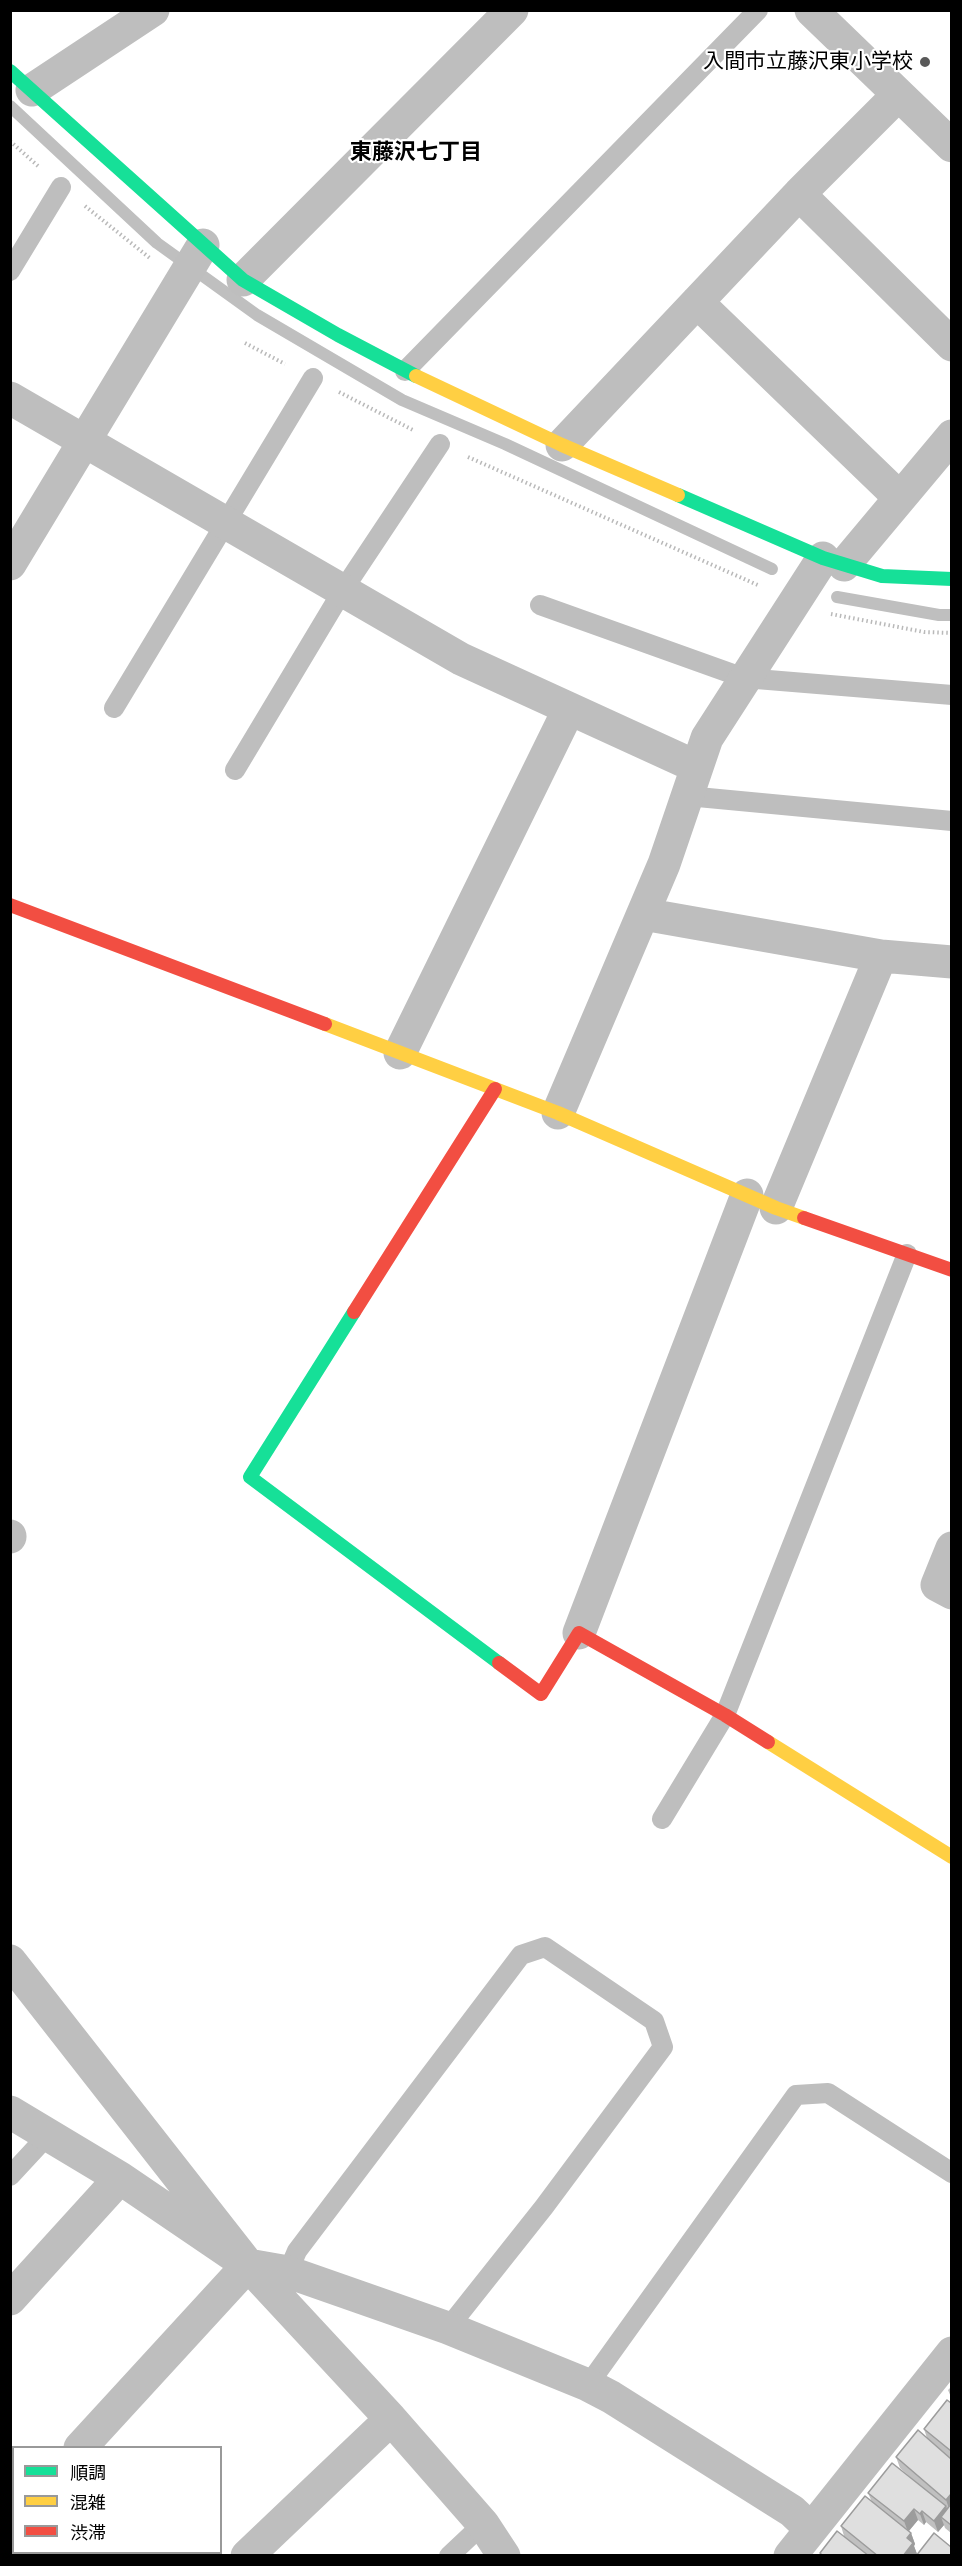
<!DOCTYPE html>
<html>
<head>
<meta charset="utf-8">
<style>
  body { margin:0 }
  #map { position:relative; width:962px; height:2566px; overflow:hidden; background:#fff; font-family:Mulish,"Noto Sans JP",sans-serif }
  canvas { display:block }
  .frame { position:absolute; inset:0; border:12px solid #000; pointer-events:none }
  .legend { position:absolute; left:12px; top:2446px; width:210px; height:108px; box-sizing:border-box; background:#fff; border:2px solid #999; margin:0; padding:8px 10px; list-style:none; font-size:18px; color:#000 }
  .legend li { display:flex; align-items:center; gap:12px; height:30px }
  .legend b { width:30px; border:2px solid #999 }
</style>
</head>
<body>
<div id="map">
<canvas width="962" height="2566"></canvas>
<div class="frame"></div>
<ul class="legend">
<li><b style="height:8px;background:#16e098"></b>順調</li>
<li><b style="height:8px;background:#ffcf43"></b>混雑</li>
<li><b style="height:8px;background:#f24e42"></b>渋滞</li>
</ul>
</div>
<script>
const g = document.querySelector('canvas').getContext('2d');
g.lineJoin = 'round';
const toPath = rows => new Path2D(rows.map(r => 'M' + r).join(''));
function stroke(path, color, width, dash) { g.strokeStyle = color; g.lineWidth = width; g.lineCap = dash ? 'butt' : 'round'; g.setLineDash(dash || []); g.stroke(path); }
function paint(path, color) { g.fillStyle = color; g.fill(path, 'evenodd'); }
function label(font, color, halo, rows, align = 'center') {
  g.font = font + ' Mulish,"Noto Sans JP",sans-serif'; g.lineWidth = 4.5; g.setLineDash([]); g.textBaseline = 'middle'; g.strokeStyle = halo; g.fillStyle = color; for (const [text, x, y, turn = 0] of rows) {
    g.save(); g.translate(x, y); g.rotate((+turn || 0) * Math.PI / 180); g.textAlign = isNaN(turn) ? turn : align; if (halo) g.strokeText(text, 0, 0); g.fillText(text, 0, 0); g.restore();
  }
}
const stream = toPath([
  [10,106,157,243,257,315,402,400,505,444,772,569],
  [837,597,939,615,952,615]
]);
const path = toPath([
  [10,141,38,166],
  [85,206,151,259],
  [245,343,285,364],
  [339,392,413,430],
  [468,457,760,586],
  [831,614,924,632,952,633]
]);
const lane = toPath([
  [10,271,61,187],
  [405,371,758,10],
  [540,605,744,678,952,695],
  [114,708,313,378],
  [235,770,343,590,440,444],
  [687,796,952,821],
  [662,1819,725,1715,907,1254],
  [10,2176,48,2135],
  [288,2272,297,2251,521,1955,545,1947,654,2021,663,2047,544,2207,448,2328],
  [588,2385,796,2095,828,2093,952,2173],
  [449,2556,483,2524]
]);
const street = toPath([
  [811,10,952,146],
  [32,90,153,10],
  [799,194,952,345],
  [243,280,512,10],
  [697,302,899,497],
  [10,398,461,659,697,767],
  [562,445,799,194,898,95],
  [10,564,203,245],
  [844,565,952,436],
  [643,914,881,956,952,962],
  [400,1053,569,709],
  [558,1113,664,864,707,738,823,558],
  [776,1208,881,956],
  [10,1536,10,1537],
  [952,1548,937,1585,952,1593],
  [579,1633,747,1195],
  [10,1961,248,2265,391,2419,483,2524,504,2556],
  [10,2112,120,2178,248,2265,288,2272,448,2328,588,2385,611,2397,792,2511,811,2529],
  [10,2299,120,2178],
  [80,2448,248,2265],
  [10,2523,14,2520],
  [247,2556,391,2419],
  [790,2556,952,2353]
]);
const fast = toPath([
  [10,71,243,280,338,335,416,376],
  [678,495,823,558,882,576,952,579],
  [354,1312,250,1477,499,1663]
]);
const slow = toPath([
  [416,376,562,445,678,495],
  [325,1024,558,1113,776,1208,804,1218],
  [768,1742,952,1857]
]);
const jam = toPath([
  [10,905,325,1024],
  [804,1218,952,1270],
  [354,1312,495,1089],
  [499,1663,541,1694,579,1633,725,1715,768,1742]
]);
const wall = toPath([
  [951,2387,951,2533,945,2528,944,2525,938,2532,926,2522,924,2525,918,2520,909,2531,911,2533,915,2544,914,2546,917,2554,951,2556,821,2556,820,2553,844,2536,841,2526,872,2502,868,2493,920,2486,900,2468,896,2457,927,2438,924,2429,951,2403,950,2399,951,2397,948,2390]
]);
const shadedWall = toPath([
  [951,2494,951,2510,950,2511,946,2500],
  [946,2506,950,2517,941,2517,944,2525,938,2532,934,2521],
  [914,2509,918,2520,908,2532,904,2521],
  [922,2511,926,2522,924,2525,920,2514],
  [911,2533,915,2544,914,2546,917,2554,916,2556,903,2556,907,2538]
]);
const building = toPath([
  [947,2400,951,2403,951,2451,924,2429,947,2400],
  [918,2430,951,2459,951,2494,946,2500,896,2457,918,2430],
  [892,2463,946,2506,934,2521,922,2511,920,2514,914,2509,904,2521,868,2493,892,2463],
  [865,2496,911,2533,907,2538,913,2543,903,2556,878,2556,841,2526,865,2496],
  [951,2504,951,2525,941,2517,951,2504],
  [837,2531,869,2556,823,2556,820,2553,837,2531],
  [934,2533,951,2547,951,2556,916,2556,934,2533]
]);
const markers = [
  [925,62,6,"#595959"]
];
const poiNames = [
  ["入間市立藤沢東小学校",913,62]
];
const neighbourhoodNames = [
  ["東藤沢七丁目",416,152]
];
stroke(stream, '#bfbfbf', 12);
stroke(path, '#b9b9b9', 4, [1.5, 3]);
stroke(lane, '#bebebe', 20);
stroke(street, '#bebebe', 33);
stroke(fast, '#16e098', 14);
stroke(slow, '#ffcf43', 14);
stroke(jam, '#f24e42', 14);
paint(wall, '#c0c0c0');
paint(shadedWall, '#9c9c9c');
paint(building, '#dfdfdf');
stroke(building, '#9c9c9c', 1.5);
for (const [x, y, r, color] of markers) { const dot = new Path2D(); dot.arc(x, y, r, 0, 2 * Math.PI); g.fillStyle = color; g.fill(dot); stroke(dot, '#fff', 2); }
label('21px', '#000', '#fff', poiNames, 'right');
label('bold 22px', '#000', '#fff', neighbourhoodNames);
</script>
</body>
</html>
